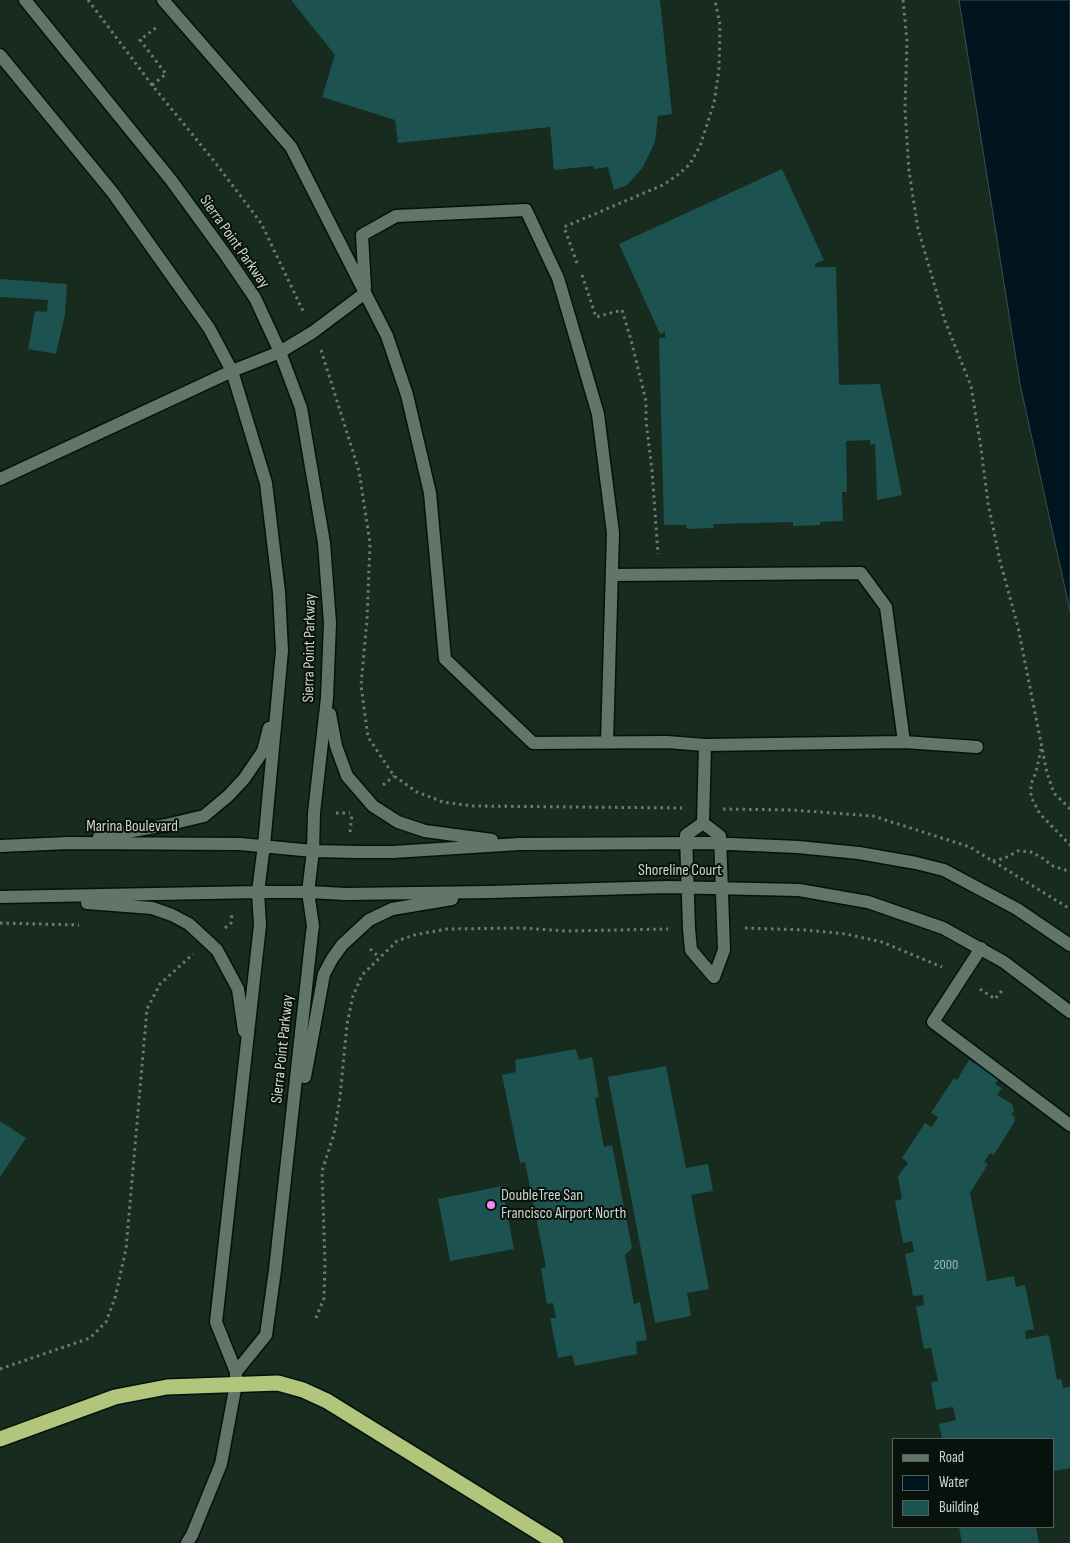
<!DOCTYPE html>
<html>
<head>
<meta charset="utf-8">
<style>
  body { margin:0 }
  #map { position:relative; width:1070px; height:1543px; overflow:hidden; background:#182b1f; font-family:"Sofia Sans Condensed",sans-serif }
  canvas { display:block }
  .legend { position:absolute; left:892px; top:1438px; width:162px; height:90px; box-sizing:border-box; background:#09110c; border:1px solid #57605a; margin:0; padding:6px 9px; list-style:none; font-size:15px; color:#cbd6ce }
  .legend li { display:flex; align-items:center; gap:10px; height:25px }
  .legend b { width:25px; border:1px solid #57605a }
</style>
</head>
<body>
<div id="map">
<canvas width="1070" height="1543"></canvas>
<ul class="legend">
<li><b style="height:6px;background:#617668"></b>Road</li>
<li><b style="height:14px;background:#00151d"></b>Water</li>
<li><b style="height:14px;background:#1c524f"></b>Building</li>
</ul>
</div>
<script>
const g = document.querySelector('canvas').getContext('2d');
g.lineJoin = 'round';
function paint(path, color) { g.fillStyle = color; g.fill(path, 'evenodd'); }
const toPath = rows => new Path2D(rows.map(r => 'M' + r).join(''));
function stroke(path, color, width, dash) { g.strokeStyle = color; g.lineWidth = width; g.lineCap = dash ? 'butt' : 'round'; g.setLineDash(dash || []); g.stroke(path); }
function label(font, color, halo, rows, align = 'center') {
  g.font = font + ' "Sofia Sans Condensed",sans-serif'; g.lineWidth = 4; g.setLineDash([]); g.textBaseline = 'middle'; g.strokeStyle = halo; g.fillStyle = color; for (const [text, x, y, turn = 0] of rows) {
    g.save(); g.translate(x, y); g.rotate((+turn || 0) * Math.PI / 180); g.textAlign = isNaN(turn) ? turn : align; if (halo) g.strokeText(text, 0, 0); g.fillText(text, 0, 0); g.restore();
  }
}
const water = toPath([
  [959,0,1070,0,1070,611,1020,384,959,0]
]);
const building = toPath([
  [291,0,660,0,672,114,658,116,655,142,643,167,627,185,614,190,608,167,594,169,593,166,554,170,550,127,398,143,395,120,322,97,335,55],
  [782,169,824,260,815,264,815,267,836,267,839,385,880,384,902,495,877,500,875,444,870,445,870,440,846,441,847,492,842,492,843,521,820,522,820,525,793,526,793,522,713,524,714,528,687,529,686,525,664,525,659,338,665,338,665,332,660,334,619,244],
  [0,279,67,284,65,314,56,354,28,349,35,311,47,312,48,300,0,297],
  [576,1049,579,1060,592,1057,599,1097,595,1098,604,1147,612,1145,632,1248,625,1255,634,1304,640,1302,647,1340,636,1342,637,1354,575,1366,572,1355,558,1358,550,1318,556,1318,553,1303,547,1304,541,1268,546,1267,525,1162,520,1163,502,1075,516,1072,515,1060],
  [969,1060,999,1079,995,1084,1002,1088,997,1095,1012,1104,1014,1111,1011,1114,1014,1116,1015,1121,994,1155,990,1153,984,1162,988,1164,970,1193,987,1281,1014,1276,1016,1287,1025,1285,1034,1329,1025,1331,1026,1339,1049,1335,1057,1380,1061,1379,1063,1388,1070,1387,1070,1468,1054,1471,1054,1439,942,1439,939,1424,956,1420,953,1407,936,1410,931,1382,938,1381,931,1348,924,1349,916,1307,924,1305,923,1295,913,1296,905,1254,914,1252,912,1241,903,1243,895,1201,902,1199,898,1176,908,1163,902,1158,925,1123,932,1127,938,1117,931,1113,954,1078,957,1080],
  [666,1066,686,1168,708,1164,713,1191,691,1195,709,1289,687,1293,691,1316,655,1323,608,1077],
  [0,1121,26,1138,0,1177],
  [502,1186,514,1249,450,1261,438,1199],
  [959,1527,1036,1527,1039,1543,962,1543]
]);
const path = toPath([
  [88,0,152,85,214,161,261,223,304,313],
  [903,0,907,41,905,109,909,171,918,229,945,321,971,386,981,448,988,503,1000,561,1018,627,1047,773,1054,793,1070,809],
  [152,85,166,74,140,40,157,27],
  [577,263,564,227,663,185,679,174,690,164,700,146,714,103,719,69,720,25,715,0],
  [582,275,596,317,622,310,631,340,646,401,646,421,652,470,658,554],
  [321,350,359,471,370,543,367,620,361,685,368,737,394,776,417,792,443,802,473,806,682,808],
  [1041,749,1036,772,1031,784,1031,797,1040,814,1070,845],
  [383,785,394,776],
  [723,809,792,810,873,816,970,847,1070,909],
  [336,813,350,813],
  [350,832,352,814],
  [993,861,1005,858,1018,851,1031,852,1041,857,1053,866,1065,870,1070,869],
  [0,923,79,925],
  [225,928,231,923,232,913],
  [745,928,806,930,846,934,882,942,942,967],
  [370,949,379,957],
  [980,989,995,999,1004,988],
  [316,1318,324,1298,325,1263,322,1171,334,1134,340,1097,347,1024,353,996,362,975,397,941,414,935,447,929,521,928,566,931,668,929],
  [0,1369,90,1338,106,1322,115,1298,126,1249,147,1009,160,984,193,954]
]);
const minor = toPath([
  [25,0,171,180,225,254,255,298,280,352,301,408,324,543,330,623,327,698,314,813,313,851,308,892,313,926,312,933,275,1270,266,1335,236,1372],
  [163,0,291,147,387,336,407,395,430,493,445,659,533,743,667,742,705,745,703,823],
  [0,55,113,193,209,328,232,371,266,483,279,592,282,651,264,845,258,892,260,925,216,1322,236,1372,236,1384,221,1464,192,1535,187,1543],
  [365,288,362,235,396,216,526,210,558,278,598,414,613,533,607,742],
  [0,479,232,371,280,352,313,332,365,293],
  [612,575,861,573,886,607,904,742,705,745],
  [330,714,336,746,347,776,373,806,398,822,425,831,492,840],
  [904,742,977,747],
  [703,823,686,835,689,929,691,950,714,977],
  [703,823,720,836,724,950,714,977],
  [99,837,166,825,204,816,228,796,244,779,263,751,269,728],
  [0,846,69,843,240,844,313,851,358,852,393,852,519,844,708,843,798,847,859,853,916,863,944,870,1017,909,1070,945],
  [0,897,258,892,308,892,346,894,490,892,668,887,799,890,868,902,943,928,1004,962,1070,1012],
  [87,903,152,908,172,915,189,924,217,950,238,989,244,1031],
  [981,948,933,1022,1070,1125],
  [305,1077,324,974,332,959,342,945,369,920,392,909,452,899]
]);
const highway = toPath([
  [0,1439,115,1397,167,1387,278,1383,303,1390,327,1401,556,1543]
]);
const markers = [
  [491,1205,5,"#f08bf6"]
];
const numberNames = [
  ["2000",946,1265]
];
const streetNames = [
  ["Sierra Point Parkway",234,242,55],
  ["Sierra Point Parkway",310,648,-89],
  ["Marina Boulevard",132,827],
  ["Shoreline Court",680,871],
  ["Sierra Point Parkway",283,1049,-84]
];
const poiNames = [
  ["DoubleTree San",501,1196],
  ["Francisco Airport North",501,1214]
];
paint(water, '#00151d');
stroke(water, '#3d4f52', 1);
paint(building, '#1c524f');
stroke(minor, '#031309', 15);
stroke(highway, '#031309', 18);
stroke(path, '#6c7b71', 3, [2.5, 4]);
stroke(minor, '#617668', 12);
stroke(highway, '#b1c67c', 15);
for (const [x, y, r, color] of markers) { const dot = new Path2D(); dot.arc(x, y, r, 0, 2 * Math.PI); g.fillStyle = color; g.fill(dot); stroke(dot, '#09110c', 2); }
label('14px', '#9fb5ae', null, numberNames);
label('16px', '#cbd6ce', '#09110c', streetNames);
label('16px', '#cbd6ce', '#09110c', poiNames, 'left');
</script>
</body>
</html>
